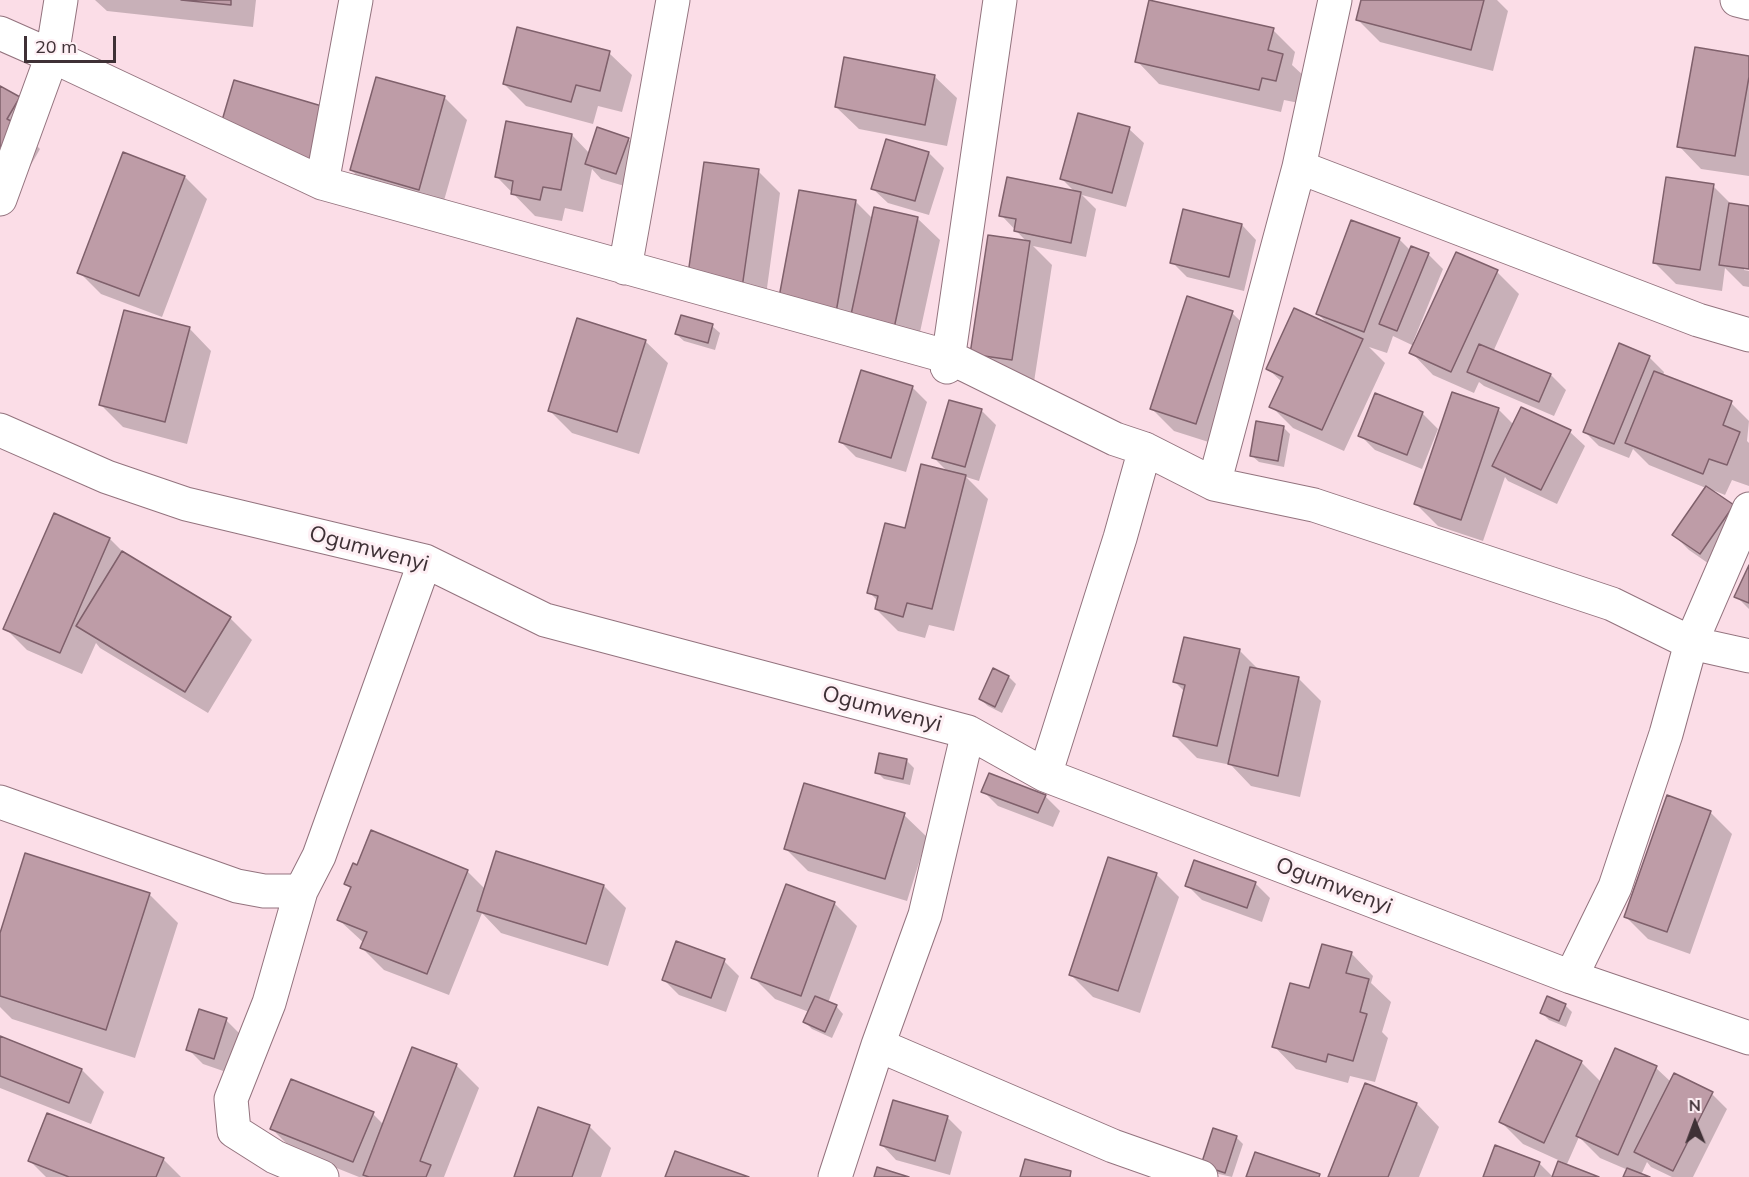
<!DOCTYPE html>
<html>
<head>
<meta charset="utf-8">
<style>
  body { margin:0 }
  #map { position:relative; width:1749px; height:1177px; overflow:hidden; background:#fbdde7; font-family:Mulish,sans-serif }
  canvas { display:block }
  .north { position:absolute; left:1665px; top:1093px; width:60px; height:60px; -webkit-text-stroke:4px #feeff4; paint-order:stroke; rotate:359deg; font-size:16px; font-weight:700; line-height:24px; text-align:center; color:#3f3136 }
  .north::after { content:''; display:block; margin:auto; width:21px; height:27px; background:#3f3136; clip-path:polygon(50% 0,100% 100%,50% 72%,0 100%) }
  .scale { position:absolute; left:24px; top:36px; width:92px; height:27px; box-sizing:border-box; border:3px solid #3f3136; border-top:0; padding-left:8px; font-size:18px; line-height:21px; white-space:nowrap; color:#3f3136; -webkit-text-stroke:4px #feeff4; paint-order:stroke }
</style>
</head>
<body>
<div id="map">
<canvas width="1749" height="1177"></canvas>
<div class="north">N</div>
<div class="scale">20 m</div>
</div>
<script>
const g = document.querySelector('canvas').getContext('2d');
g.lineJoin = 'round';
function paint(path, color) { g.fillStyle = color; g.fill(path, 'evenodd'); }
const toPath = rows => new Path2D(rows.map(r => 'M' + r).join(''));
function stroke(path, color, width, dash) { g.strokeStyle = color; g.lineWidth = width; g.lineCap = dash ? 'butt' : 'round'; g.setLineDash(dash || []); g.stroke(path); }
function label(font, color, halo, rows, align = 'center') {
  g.font = font + ' Mulish,sans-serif'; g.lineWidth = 6; g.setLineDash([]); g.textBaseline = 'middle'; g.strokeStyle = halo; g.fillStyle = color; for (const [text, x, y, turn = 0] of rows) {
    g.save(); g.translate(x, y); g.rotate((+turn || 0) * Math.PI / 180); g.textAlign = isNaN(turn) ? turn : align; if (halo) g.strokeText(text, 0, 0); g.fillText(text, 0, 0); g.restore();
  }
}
const shadow = toPath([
  [95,0,256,0,253,27,107,11],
  [1363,0,1497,0,1508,11,1493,71,1380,42,1358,20],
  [1273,30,1295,52,1292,65,1305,77,1299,103,1284,100,1281,112,1159,84,1137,61],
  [609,53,632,75,622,112,598,106,593,124,526,106,504,84],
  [1749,58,1749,176,1701,169,1679,146],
  [934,76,957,98,947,146,859,129,836,107],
  [377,79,445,98,467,120,441,211,374,192,351,170],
  [0,87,19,98,30,139,40,149,28,170,0,154],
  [1129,129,1144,143,1126,207,1082,195,1096,209,1086,257,1033,246,1052,265,1034,382,972,353,1027,242,1001,215,1076,193,1062,179],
  [572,135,590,154,628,139,643,154,631,188,601,179,592,169,583,212,565,208,562,221,535,216,497,177],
  [929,153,944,168,929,215,888,203,873,189],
  [124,154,185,177,207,199,162,317,101,294,79,272],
  [758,171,780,193,764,310,711,302],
  [1713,186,1732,205,1749,208,1749,268,1744,267,1744,270,1749,271,1749,287,1743,286,1725,268,1722,291,1676,284,1654,262],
  [855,201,873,219,917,218,940,240,915,355,801,329],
  [1242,225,1256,240,1244,291,1187,277,1172,262],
  [1399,239,1411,251,1428,254,1443,269,1413,342,1416,343,1497,272,1519,294,1493,352,1551,375,1566,390,1554,416,1484,386,1479,382,1474,393,1433,375,1411,352,1414,346,1393,336,1387,353,1369,347,1385,363,1344,451,1293,428,1271,406,1282,382,1268,369,1329,325,1317,313],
  [1232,313,1255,335,1218,445,1174,431,1152,409],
  [712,326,720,333,715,350,684,341,676,334],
  [189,328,211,351,187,444,123,427,101,405],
  [645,341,668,363,639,454,572,433,550,411],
  [1649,357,1664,372,1663,376,1731,403,1749,421,1747,441,1749,443,1749,486,1732,480,1725,495,1710,489,1733,507,1715,568,1689,550,1674,535,1706,488,1649,465,1633,449,1629,458,1599,446,1584,431],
  [912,387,927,402,906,472,856,457,841,442],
  [1376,395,1423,414,1438,429,1422,469,1375,450,1360,435],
  [1498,409,1514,425,1570,432,1585,446,1557,504,1508,481,1505,477,1483,541,1438,526,1416,504],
  [981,410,996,425,979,481,966,477,988,499,954,631,929,625,925,638,898,631,876,609,878,601,869,592,906,530,948,472,933,457],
  [1283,427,1290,434,1284,467,1259,462,1251,455],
  [110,539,126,555,230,618,252,640,208,713,100,648,96,643,82,674,27,650,5,628],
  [1749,568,1749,609,1736,596],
  [1239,650,1259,670,1299,679,1321,701,1300,797,1251,786,1231,765,1197,758,1175,736,1185,692,1175,682],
  [1009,677,1016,684,1002,713,988,706,980,699],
  [907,761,914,768,910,785,884,779,877,772],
  [983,791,1045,796,1060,811,1053,827,998,806],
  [1710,812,1732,834,1690,954,1648,939,1626,917],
  [904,815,927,837,907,901,808,871,786,849],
  [358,867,467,871,486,890,604,886,626,908,608,966,501,933,482,913,449,995,384,970,362,948,364,943,339,920,351,889,346,884],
  [1156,874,1179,897,1140,1013,1093,997,1071,975],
  [1255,883,1270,898,1262,922,1202,900,1187,885],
  [787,886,835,904,857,926,828,1003,836,1006,843,1014,832,1038,812,1029,805,1022,809,1012,775,999,753,977],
  [149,894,178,923,135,1058,12,1019,0,1007,0,938],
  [1351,953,1373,976,1371,983,1391,1002,1382,1032,1388,1038,1375,1082,1350,1076,1348,1083,1296,1069,1274,1046],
  [724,961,739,976,726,1012,679,995,664,980],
  [1565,1005,1572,1012,1566,1027,1549,1020,1542,1013],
  [226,1020,241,1035,229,1073,203,1064,188,1049],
  [0,1038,82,1070,104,1092,91,1124,0,1088],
  [1581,1062,1601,1082,1656,1068,1671,1082,1712,1094,1727,1109,1693,1177,1672,1177,1651,1167,1647,1162,1641,1175,1646,1177,1625,1177,1628,1170,1600,1158,1579,1137,1567,1164,1523,1144,1500,1121],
  [456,1065,479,1088,444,1177,359,1177,294,1151,272,1129,373,1114,384,1125],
  [1366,1085,1417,1104,1439,1127,1419,1177,1329,1177],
  [947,1117,962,1132,950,1175,896,1160,882,1145],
  [589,1126,611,1148,601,1177,515,1177],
  [1236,1137,1243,1144,1232,1177,1210,1172],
  [163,1159,181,1177,46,1177,30,1161],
  [1539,1163,1553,1177,1485,1177]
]);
const building = toPath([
  [181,0,231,0,231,5,181,0],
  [1149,0,1274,28,1268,50,1283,54,1276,81,1262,78,1259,90,1135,62,1149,0],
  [1361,0,1484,0,1471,50,1356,20,1361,0],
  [517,27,610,51,600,91,576,85,571,102,503,84,517,27],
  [1695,47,1749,56,1749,77,1735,156,1677,147,1695,47],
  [844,57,935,75,925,125,835,107,844,57],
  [376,77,445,96,419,190,350,170,376,77],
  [234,80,325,107,309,161,218,134,234,80],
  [0,86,20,97,7,119,19,125,5,149,0,146,0,86],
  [1078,113,1130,127,1112,193,1060,179,1078,113],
  [506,121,572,134,561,190,543,187,540,200,511,194,513,181,495,177,506,121],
  [597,127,629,138,616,174,585,164,597,127],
  [886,139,929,152,915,201,871,189,886,139],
  [123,152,185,176,139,296,77,273,123,152],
  [704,162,759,169,742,288,687,281,704,162],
  [1007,177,1081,192,1071,243,1014,231,1016,219,999,216,1007,177],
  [1666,177,1714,184,1700,270,1653,263,1666,177],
  [799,190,856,200,835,318,777,308,799,190],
  [1729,203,1749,206,1749,269,1719,265,1729,203],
  [874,207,918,217,893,333,849,324,874,207],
  [1183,209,1242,224,1229,277,1170,263,1183,209],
  [1351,220,1400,238,1364,332,1316,314,1351,220],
  [988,235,1030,241,1012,360,970,354,988,235],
  [1411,246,1429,253,1397,331,1379,324,1411,246],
  [1456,252,1498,270,1451,372,1409,353,1456,252],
  [1187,296,1233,311,1196,424,1150,409,1187,296],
  [1294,308,1363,339,1322,430,1269,407,1283,377,1266,369,1294,308],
  [124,310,190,327,165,422,99,405,124,310],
  [681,315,713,324,708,343,675,334,681,315],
  [577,318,646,340,617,432,548,411,577,318],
  [1619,343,1650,356,1614,444,1583,432,1619,343],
  [1479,344,1551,374,1539,402,1467,372,1479,344],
  [861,370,913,386,891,458,839,442,861,370],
  [1654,371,1732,401,1723,425,1740,432,1727,465,1709,459,1703,474,1625,443,1654,371],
  [1452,392,1499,408,1461,520,1414,504,1452,392],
  [1375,393,1423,412,1407,455,1358,436,1375,393],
  [949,400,982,409,965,467,932,458,949,400],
  [1521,407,1571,430,1541,490,1492,466,1521,407],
  [1256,421,1284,426,1278,461,1250,456,1256,421],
  [921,464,966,475,932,609,907,603,903,617,875,609,878,596,867,593,885,523,905,528,921,464],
  [1706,486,1734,505,1700,554,1672,535,1706,486],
  [54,513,110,538,60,653,3,629,54,513],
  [122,551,231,617,185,692,76,626,122,551],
  [1749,565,1749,603,1734,597,1749,565],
  [1184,637,1240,649,1217,746,1173,736,1185,685,1173,682,1184,637],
  [1250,667,1299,677,1278,776,1228,764,1250,667],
  [993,668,1009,676,995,707,979,699,993,668],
  [879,753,907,759,903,779,875,773,879,753],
  [989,773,1046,795,1038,813,981,792,989,773],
  [804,783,905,813,885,879,784,849,804,783],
  [1667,795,1711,811,1667,932,1624,917,1667,795],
  [371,830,468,870,427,974,360,948,367,932,337,920,351,887,344,884,353,863,357,865,371,830],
  [496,851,604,885,586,944,477,911,496,851],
  [25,853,150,893,106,1030,0,996,0,933,25,853],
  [1108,857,1157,873,1118,991,1069,975,1108,857],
  [1194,860,1256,882,1247,908,1185,886,1194,860],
  [786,884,835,902,801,996,751,978,786,884],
  [676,941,725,959,711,998,662,980,676,941],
  [1322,944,1352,952,1346,973,1369,979,1360,1012,1367,1014,1353,1061,1328,1054,1326,1062,1272,1047,1290,983,1309,988,1322,944],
  [815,996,837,1005,825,1032,803,1022,815,996],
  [1547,996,1566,1004,1559,1021,1540,1013,1547,996],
  [199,1009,227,1018,214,1059,186,1050,199,1009],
  [0,1036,82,1069,69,1103,0,1076,0,1036],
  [1536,1040,1582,1061,1544,1143,1499,1122,1536,1040],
  [412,1047,457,1064,420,1161,431,1165,426,1177,369,1177,363,1175,412,1047],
  [1615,1048,1657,1066,1618,1155,1576,1136,1615,1048],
  [1674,1073,1713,1092,1673,1171,1634,1152,1674,1073],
  [291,1079,374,1112,353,1162,270,1129,291,1079],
  [1365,1083,1417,1103,1388,1177,1328,1177,1365,1083],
  [893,1100,948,1116,935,1161,880,1145,893,1100],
  [538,1107,590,1125,572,1177,514,1177,538,1107],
  [47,1113,164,1158,156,1177,69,1177,28,1161,47,1113],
  [1213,1128,1237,1136,1225,1173,1201,1165,1213,1128],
  [1495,1145,1540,1162,1534,1177,1483,1177,1495,1145],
  [675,1151,749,1177,665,1177,675,1151],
  [1255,1152,1320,1174,1319,1177,1246,1177,1255,1152],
  [1025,1159,1071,1171,1070,1177,1020,1177,1025,1159],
  [1558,1161,1599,1177,1552,1177,1558,1161],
  [877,1167,909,1177,874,1177,877,1167],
  [1627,1168,1650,1177,1623,1177,1627,1168]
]);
const minor = toPath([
  [1737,0,1749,3],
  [0,33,52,56,322,183,949,357,1115,439,1145,449,1120,538,1045,775],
  [1299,167,1335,0],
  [322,183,356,0],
  [0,199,52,56,61,0],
  [625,268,673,0],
  [949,357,947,367,1000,0],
  [0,430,107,477,186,504,425,561,545,620,968,732,1045,775,1571,977,1749,1038],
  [1145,449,1214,484,1314,505,1612,604,1691,643,1749,656],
  [1214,484,1299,167,1698,320,1749,335],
  [0,802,237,886,264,891,301,891,319,856,425,561],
  [301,891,269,1003,231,1099,234,1131,275,1157,322,1177],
  [1571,977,1615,887,1666,734,1691,643,1749,509],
  [878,1045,1113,1146,1201,1177],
  [835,1177,878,1045,925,915,968,732]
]);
const streetNames = [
  ["Ogumwenyi",369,549,15],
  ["Ogumwenyi",882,709,15],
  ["Ogumwenyi",1334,886,21]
];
paint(shadow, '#0003');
paint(building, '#be9ca7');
stroke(building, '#7f606b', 1.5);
stroke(minor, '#93737e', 35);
stroke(minor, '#fff', 33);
label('22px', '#3f3136', '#feeff4', streetNames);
</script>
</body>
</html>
